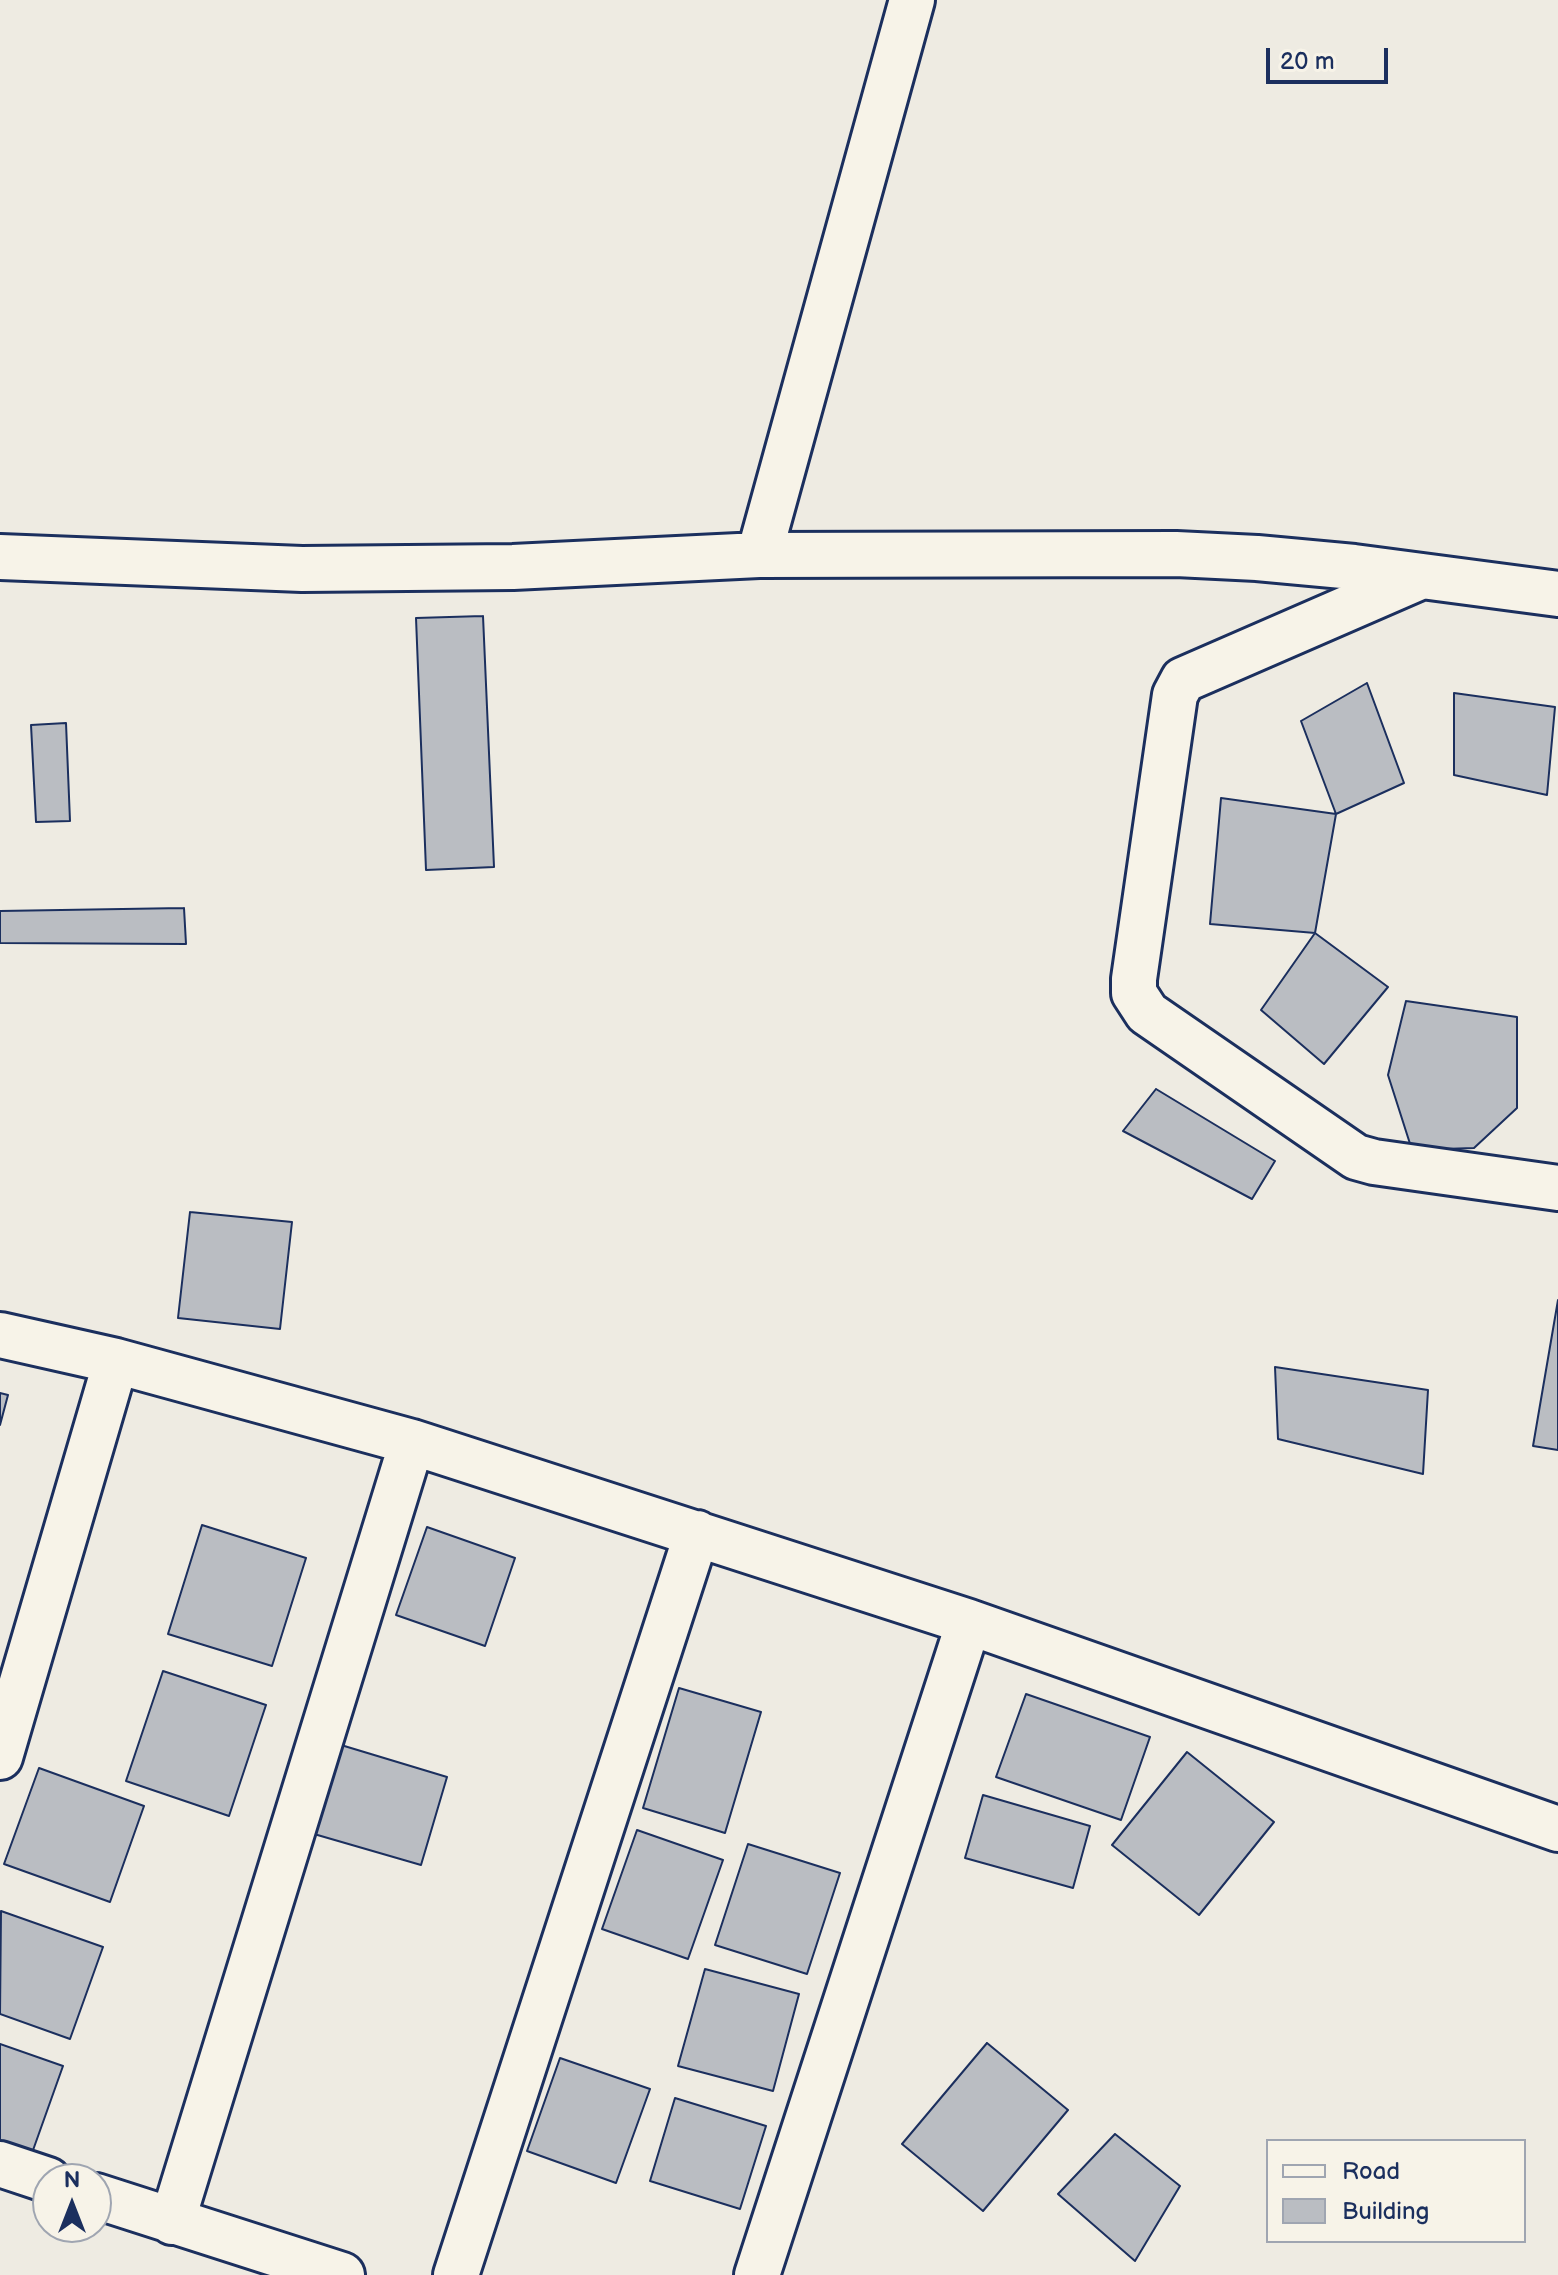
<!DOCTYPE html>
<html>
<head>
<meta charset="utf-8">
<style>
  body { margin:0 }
  #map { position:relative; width:1558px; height:2275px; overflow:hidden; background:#eeebe2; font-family:"Balsamiq Sans",sans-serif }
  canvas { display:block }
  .legend { position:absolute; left:1266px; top:2139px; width:260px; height:104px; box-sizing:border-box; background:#f7f3e8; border:2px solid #9fa5b1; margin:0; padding:10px 14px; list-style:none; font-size:24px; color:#1b2f5e }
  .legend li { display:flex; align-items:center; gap:16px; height:40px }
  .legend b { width:40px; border:2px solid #9fa5b1 }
  .north { position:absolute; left:32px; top:2163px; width:80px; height:80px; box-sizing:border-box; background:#f7f3e8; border:2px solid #9fa5b1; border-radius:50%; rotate:0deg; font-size:22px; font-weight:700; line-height:32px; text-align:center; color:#1b2f5e }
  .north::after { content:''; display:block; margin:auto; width:28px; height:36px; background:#1b2f5e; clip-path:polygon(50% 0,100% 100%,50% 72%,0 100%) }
  .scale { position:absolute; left:1266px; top:48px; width:122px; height:36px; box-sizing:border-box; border:4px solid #1b2f5e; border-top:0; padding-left:10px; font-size:24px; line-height:28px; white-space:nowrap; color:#1b2f5e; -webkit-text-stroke:6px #f7f3e8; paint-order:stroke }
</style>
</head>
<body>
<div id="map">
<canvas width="1558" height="2275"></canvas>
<ul class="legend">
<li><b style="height:10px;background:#f7f3e8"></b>Road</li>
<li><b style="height:22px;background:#babdc2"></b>Building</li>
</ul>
<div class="north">N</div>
<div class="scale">20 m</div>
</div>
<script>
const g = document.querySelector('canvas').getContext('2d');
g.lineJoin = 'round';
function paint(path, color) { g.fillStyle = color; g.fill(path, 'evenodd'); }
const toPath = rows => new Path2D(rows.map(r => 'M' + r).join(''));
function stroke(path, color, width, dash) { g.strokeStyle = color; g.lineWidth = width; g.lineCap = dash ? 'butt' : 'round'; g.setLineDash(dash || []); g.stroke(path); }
const building = toPath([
  [483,616,494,867,426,870,416,618,483,616],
  [1367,683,1404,783,1336,814,1301,721,1367,683],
  [1454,693,1555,707,1547,795,1454,775,1454,693],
  [66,723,70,821,36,822,31,725,66,723],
  [1221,798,1336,814,1315,933,1210,924,1221,798],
  [184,908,186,944,0,943,0,911,184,908],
  [1315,933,1388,987,1324,1064,1261,1010,1315,933],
  [1406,1001,1517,1017,1517,1108,1474,1148,1412,1150,1388,1075,1406,1001],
  [1156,1089,1275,1161,1252,1199,1123,1131,1156,1089],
  [190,1212,292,1222,280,1329,178,1318,190,1212],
  [1558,1300,1558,1450,1533,1446,1558,1300],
  [1275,1367,1428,1390,1423,1474,1278,1439,1275,1367],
  [0,1393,8,1395,0,1425,0,1393],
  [202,1525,306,1558,272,1666,168,1634,202,1525],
  [427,1527,515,1558,485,1646,396,1615,427,1527],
  [163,1671,266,1705,229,1816,126,1781,163,1671],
  [679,1688,761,1712,725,1833,643,1808,679,1688],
  [1026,1694,1150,1737,1121,1820,996,1777,1026,1694],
  [341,1745,447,1777,421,1865,314,1834,341,1745],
  [1187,1752,1274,1822,1199,1915,1112,1845,1187,1752],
  [39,1768,144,1806,110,1902,4,1864,39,1768],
  [983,1795,1090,1826,1073,1888,965,1858,983,1795],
  [637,1830,723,1860,688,1959,602,1929,637,1830],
  [748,1844,840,1873,807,1974,715,1945,748,1844],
  [1,1911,103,1947,70,2039,0,2014,1,1911],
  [705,1969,799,1994,773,2091,678,2066,705,1969],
  [987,2043,1068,2110,983,2211,902,2144,987,2043],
  [0,2044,63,2066,32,2153,0,2142,0,2044],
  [560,2058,650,2089,616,2183,527,2151,560,2058],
  [675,2098,766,2126,740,2209,650,2181,675,2098],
  [1115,2134,1180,2186,1135,2261,1058,2194,1115,2134]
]);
const minor = toPath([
  [759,555,912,0],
  [0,557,302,569,513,567,759,555,1176,554,1257,558,1354,567,1558,594],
  [1422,576,1183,680,1175,695,1134,979,1134,993,1147,1013,1356,1157,1374,1162,1558,1188],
  [0,1335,116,1361,412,1442,969,1622,1558,1829],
  [0,1757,116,1361],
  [0,2164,48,2180],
  [96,2196,342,2275],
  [172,2222,412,1442],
  [456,2275,697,1533],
  [757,2275,969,1622]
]);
paint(building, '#babdc2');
stroke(building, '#1b2f5e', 2);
stroke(minor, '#1b2f5e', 50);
stroke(minor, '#f7f3e8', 44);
</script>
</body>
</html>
